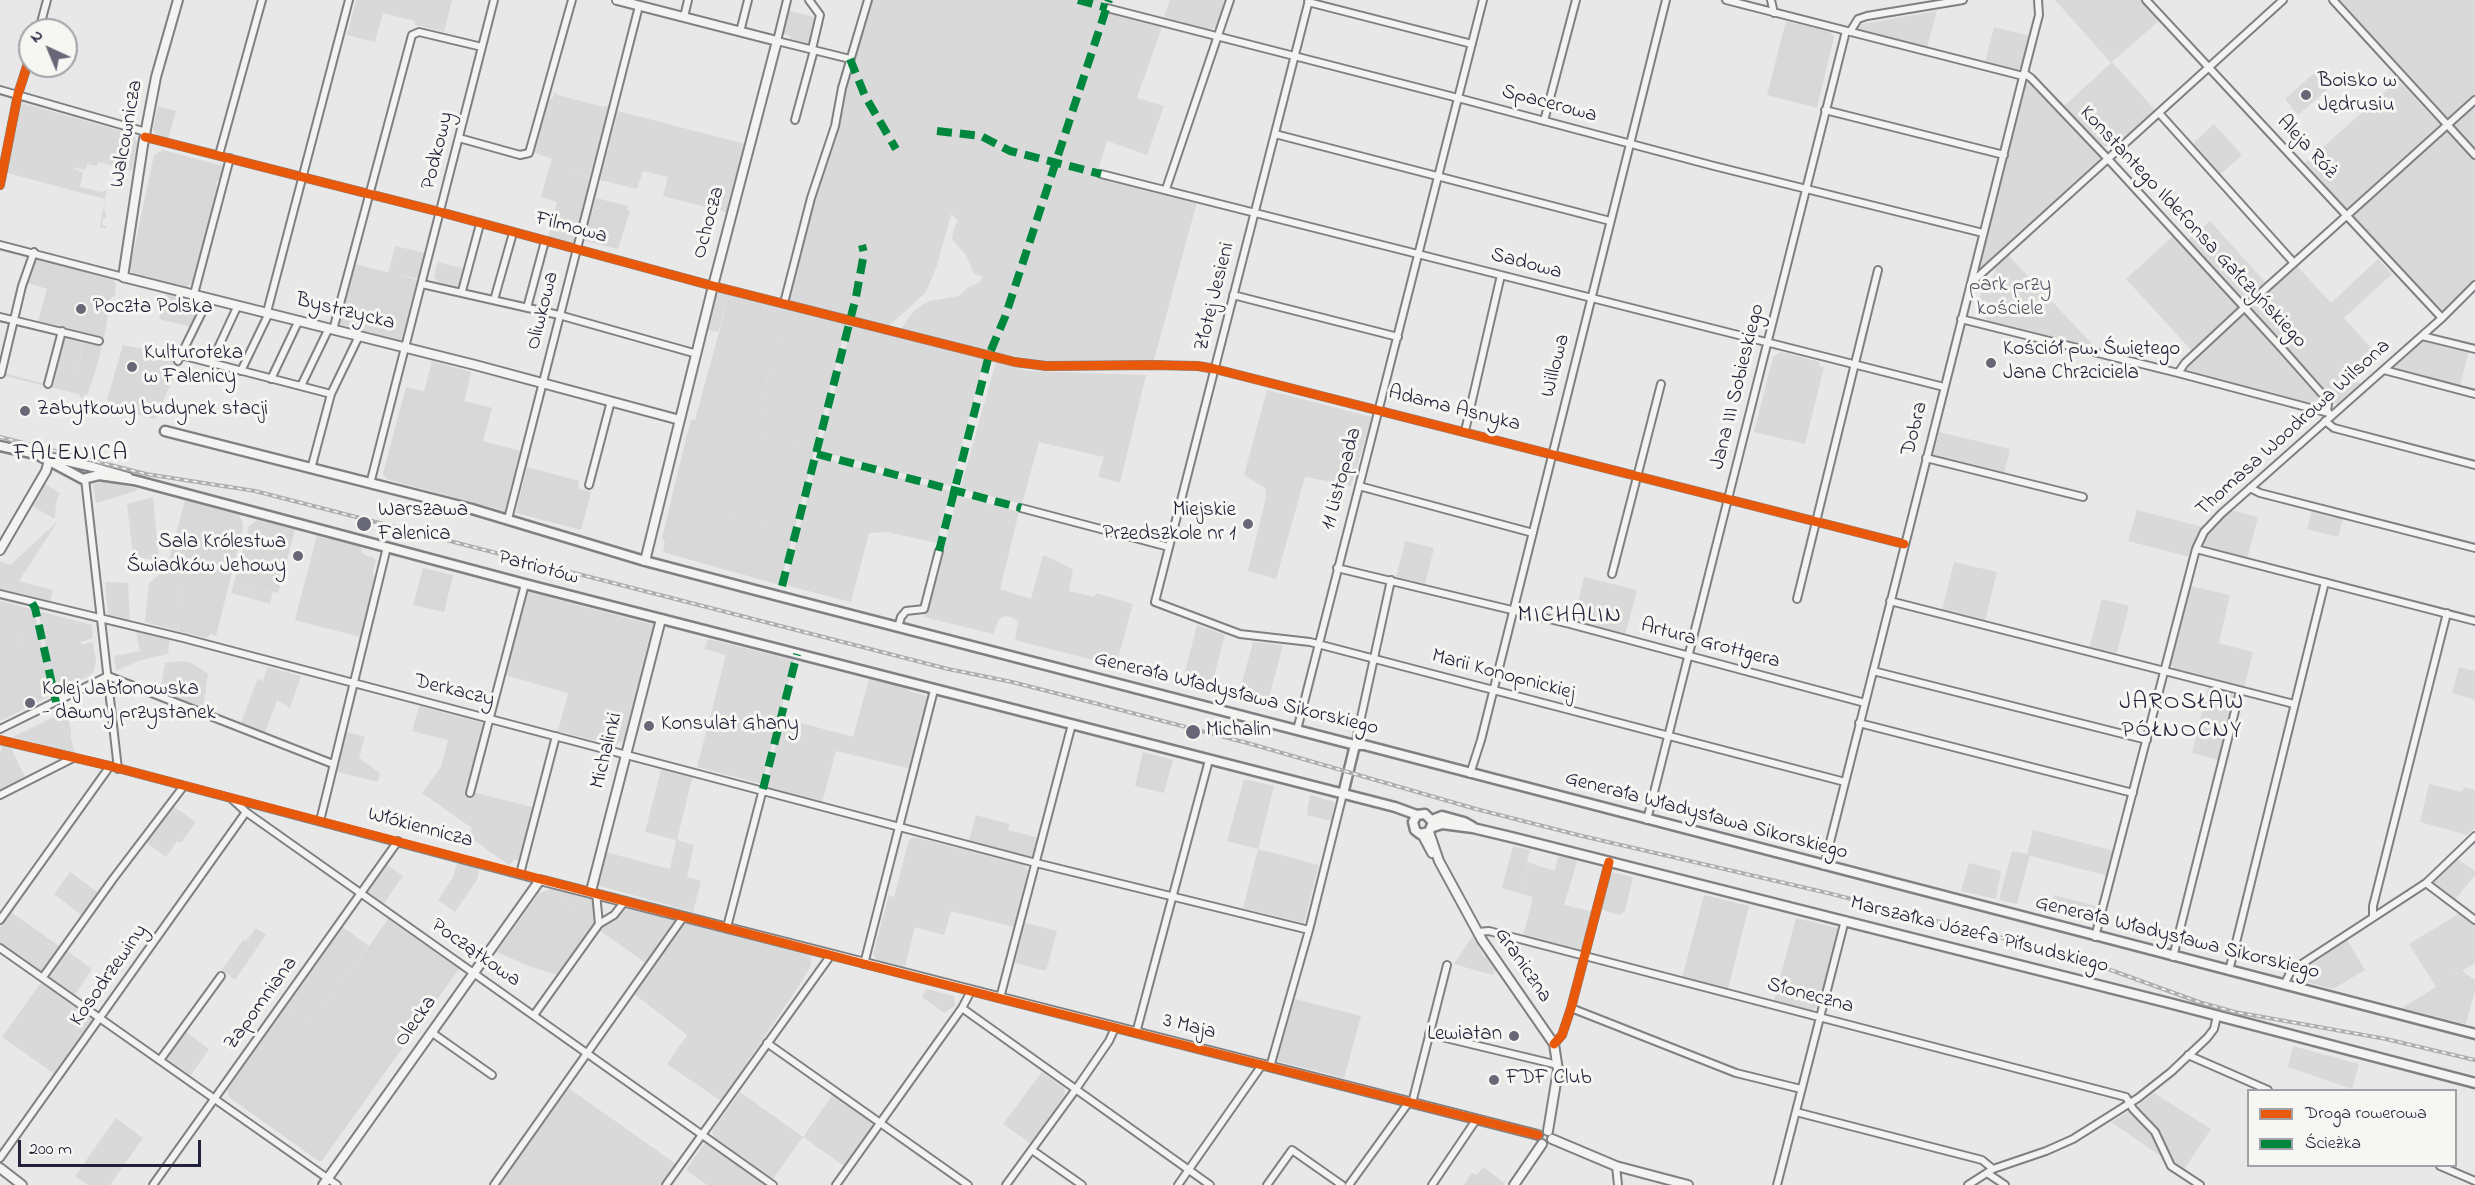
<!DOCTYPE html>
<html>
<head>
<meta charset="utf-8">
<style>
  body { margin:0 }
  #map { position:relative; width:2475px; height:1185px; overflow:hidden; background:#e8e8e8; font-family:"Indie Flower",sans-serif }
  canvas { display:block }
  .legend { position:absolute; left:2247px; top:1089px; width:210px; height:78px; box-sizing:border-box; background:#f6f6f2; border:2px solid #a1a1a9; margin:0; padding:8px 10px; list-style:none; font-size:18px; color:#22223b }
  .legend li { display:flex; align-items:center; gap:12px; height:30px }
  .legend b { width:30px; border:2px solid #a1a1a9 }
  .north { position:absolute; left:18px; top:18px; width:60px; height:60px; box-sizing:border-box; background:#f6f6f2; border:2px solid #a1a1a9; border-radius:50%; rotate:316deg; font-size:16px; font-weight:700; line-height:24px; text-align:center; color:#22223b }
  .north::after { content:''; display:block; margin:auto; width:21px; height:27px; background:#676778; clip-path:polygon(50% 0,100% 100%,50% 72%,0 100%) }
  .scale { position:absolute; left:18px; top:1140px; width:183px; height:27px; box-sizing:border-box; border:3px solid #22223b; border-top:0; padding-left:8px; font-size:18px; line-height:21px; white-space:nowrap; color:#22223b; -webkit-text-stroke:4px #f6f6f2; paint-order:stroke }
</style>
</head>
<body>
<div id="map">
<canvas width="2475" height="1185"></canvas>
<ul class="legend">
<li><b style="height:8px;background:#e8590c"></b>Droga rowerowa</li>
<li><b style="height:8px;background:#00873e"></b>Ścieżka</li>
</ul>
<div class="north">N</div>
<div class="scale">200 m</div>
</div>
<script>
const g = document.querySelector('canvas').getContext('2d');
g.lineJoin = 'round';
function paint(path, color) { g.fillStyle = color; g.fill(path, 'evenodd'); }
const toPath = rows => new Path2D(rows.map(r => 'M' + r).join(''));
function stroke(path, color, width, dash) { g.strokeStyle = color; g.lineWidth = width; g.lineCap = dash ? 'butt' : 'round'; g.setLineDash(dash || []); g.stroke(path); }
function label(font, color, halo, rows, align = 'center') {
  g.font = font + ' "Indie Flower",sans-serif'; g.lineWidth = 6; g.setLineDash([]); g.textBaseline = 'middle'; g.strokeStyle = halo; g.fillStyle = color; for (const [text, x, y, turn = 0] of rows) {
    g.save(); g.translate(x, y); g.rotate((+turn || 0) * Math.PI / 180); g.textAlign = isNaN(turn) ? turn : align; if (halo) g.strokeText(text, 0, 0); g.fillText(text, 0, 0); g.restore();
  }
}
const built = toPath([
  [787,10,814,17,808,45,790,40,791,36,781,33],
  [1786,21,1830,32,1834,37,1817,108,1767,95],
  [158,106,176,111,168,139,156,134,153,130],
  [163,150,223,166,220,179,216,182,217,188,194,281,187,287,135,275,131,272,130,268,154,155],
  [549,168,590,179,573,244,548,238,557,202,541,197],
  [596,198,628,206,627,210,630,211,618,249,584,241],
  [36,259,113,280,116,284,115,295,111,298,104,338,38,321,47,289,25,282,33,261],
  [355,264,417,280,401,341,339,324],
  [166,294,201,302,192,327,159,319],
  [728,299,783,314,761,399,763,400,754,436,814,452,803,496,770,487,771,485,726,518,793,535,780,585,663,552,665,543,662,538,686,438,691,420,695,420],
  [84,342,102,346,94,376,78,372],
  [123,345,143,349,142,353,146,354,133,414,107,400],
  [406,387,492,408,483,441,520,451,505,511,386,479,383,473],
  [527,467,579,481,578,489,591,492,581,530,516,513],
  [108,481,137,488,136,491,96,503,93,484],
  [185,500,239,515,242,521,243,528,216,636,211,634,206,638,178,631,187,569,168,564],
  [257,520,295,530,278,593,234,582,249,526],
  [317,536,360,547,364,555,374,558,376,561,373,572,375,578,361,637,295,620],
  [423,568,453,575,444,612,413,605],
  [28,608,34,609,43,653,93,642,96,662,93,673,87,677,0,721,0,649,21,657],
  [1143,752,1173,760,1164,793,1135,786],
  [1244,779,1274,786,1258,849,1227,841],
  [1310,795,1335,802,1331,821,1307,815],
  [976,815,1009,824,1008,830,1040,838,1035,859,969,841],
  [1513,846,1530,850,1518,893,1502,888],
  [2012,851,2030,855,2017,904,1999,900],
  [1565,856,1576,859,1577,862,1564,905,1547,901,1558,857],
  [1610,872,1633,877,1625,911,1619,915,1600,909],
  [539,893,547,893,593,925,558,975,529,966,497,952],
  [1704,895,1749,906,1728,989,1682,978],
  [2054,895,2096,906,2093,919,2088,922,2050,912],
  [1796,918,1837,928,1838,931,1819,1006,1812,1010,1774,1001],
  [388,919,459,969,322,1161,319,1161,230,1098,227,1090,284,1009,313,1027],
  [2347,940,2365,970,2333,989,2295,979,2297,975],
  [2462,971,2475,980,2475,990,2466,1024,2402,1008],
  [1295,999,1361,1016,1344,1078,1277,1061],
  [1483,1167,1505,1183,1503,1185,1464,1185,1472,1173,1477,1175]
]);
const green = toPath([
  [356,0,452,0,444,32,415,25,415,21,383,13,375,42,347,35],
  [871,0,1112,0,1108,12,1162,27,1137,98,1164,106,1147,155,1107,141,1096,176,1197,202,1154,360,1050,362,985,351,901,329,912,313,922,305,930,301,959,296,967,288,979,283,983,277,974,274,966,255,952,239,954,228,958,221,951,214,937,266,926,292,889,326,787,300,847,76],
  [1170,0,1224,0,1216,27,1210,30,1164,17],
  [2055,0,2142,0,2160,20,2112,62,2156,111,2117,145,2100,147,2063,107,2111,63],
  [2340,0,2475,0,2475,97,2449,121],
  [1937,11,1927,47,1855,29,1856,25],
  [1994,27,2031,36,2022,66,2017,70,1985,62],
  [2314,73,2328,89,2298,115,2285,99],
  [2027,78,2102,160,1978,271,1976,270],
  [2398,80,2441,126,2345,212,2303,165],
  [555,92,557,95,604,107,610,104,590,179,549,168,552,159,533,152,548,98,552,99],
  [22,103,132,134,135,138,137,142,132,171,98,162,97,166,87,164,86,170,71,167,83,173,80,187,102,192,107,190,104,208,107,218,103,218,102,225,106,226,106,229,100,227,105,199,7,173],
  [2475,106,2475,150,2453,126],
  [618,111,745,144,726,212,663,196,668,177,643,171,637,189,600,180],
  [2214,124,2242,155,2220,175,2192,144],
  [2446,130,2475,162,2475,283,2443,312,2352,217],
  [2210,221,2266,283,2247,300,2240,299,2187,241],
  [2173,236,2240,309,2193,352,2126,279],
  [395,246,425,253,419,279,388,273],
  [2008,255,2094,346,2093,349,1990,323,1983,316,1978,302,1986,284,1996,272,1993,268],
  [2378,259,2392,274,2344,318,2372,349,2349,370,2362,386,2341,405,2332,403,2250,313,2250,309,2297,266,2331,303],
  [437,262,466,269,461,287,438,282,434,277],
  [720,292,847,321,814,452,754,436,763,400,761,399,783,314,728,299,718,332,709,330,706,328,713,297],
  [2244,314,2324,402,2323,406,2182,371],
  [852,323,985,357,951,486,819,451],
  [65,336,84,341,78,371,94,376,87,395,84,395,83,400,78,394,4,376,4,373,53,386],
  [2421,338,2469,351,2460,386,2390,367],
  [147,350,176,357,175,361,180,363,155,419,124,411,124,407,121,406,105,405,106,402,110,404,111,401,107,400,110,389,122,391,121,398,124,398,125,392,134,394,130,402,135,403],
  [1781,352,1820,362,1819,366,1824,367,1805,444,1754,432,1773,357],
  [432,361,471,372,464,403,424,392],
  [996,362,1029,371,1146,375,1120,483,1098,477,1104,457,1039,442,1022,504,960,489],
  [1267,390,1372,417,1351,486,1305,477,1276,579,1248,571,1266,497,1265,488,1244,475],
  [1939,432,2010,449,2004,474,1933,457],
  [818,457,950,491,937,543,887,532,869,533,851,602,785,585],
  [736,475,803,496,793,535,726,518],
  [45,484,60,493,56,503,55,519,32,506],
  [958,496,1019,512,1000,589,1031,599,1043,555,1073,569,1069,591,1094,597,1096,593,1133,604,1116,666,1015,640,1018,621,1011,617,1005,616,999,619,993,634,924,617],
  [153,497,159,561,133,556,127,504],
  [2137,510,2203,527,2197,535,2190,557,2128,541],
  [2231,510,2258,517,2247,559,2204,548,2205,537],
  [2312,510,2343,518,2338,537,2307,529],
  [58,521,19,581,53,590,50,604,0,591,0,561,10,565],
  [317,536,334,560,331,568,330,563,313,559,300,615,349,626,356,602,368,605,361,637,295,620],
  [320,537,360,547,364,555,362,560,358,560,357,564,353,563,354,558,341,555,340,560,334,558],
  [1405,541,1434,548,1425,584,1396,577],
  [1954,562,1997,572,1985,621,1942,610],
  [163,563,187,569,178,631,145,622,149,583,160,574],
  [1584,577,1637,590,1625,635,1573,622],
  [105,582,128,583,130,622,108,615],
  [234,582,273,592,270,604,231,593],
  [2191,586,2230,595,2219,643,2253,652,2244,688,2175,670,2171,664],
  [525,591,654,625,625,739,615,746,558,731,568,693,505,675,511,653,508,652],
  [2102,599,2129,606,2116,656,2089,649],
  [0,601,28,608,21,658,0,649],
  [38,611,92,625,93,638,81,642,82,645,47,652],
  [1197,625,1225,635,1210,691,1182,683],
  [136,632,170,639,168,654,141,660,116,671,114,656,140,651],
  [708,639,794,660,762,784,697,767,726,655,704,649],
  [1253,642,1283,645,1267,705,1238,697],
  [179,661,190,662,208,674,203,710,160,693,165,663],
  [267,667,301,676,290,708,277,700,264,735,240,725,258,678,263,682],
  [2459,667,2475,671,2475,700,2452,693],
  [869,679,903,686,912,692,930,697,911,769,836,751,822,803,765,788,783,718,853,737],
  [2208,687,2231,692,2234,697,2218,760,2192,753],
  [419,706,484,723,471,774,476,776,472,792,536,808,521,864,515,859,509,865,468,836,472,828,422,793,441,767,448,740,412,731],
  [66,711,71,730,71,740,76,754,13,737],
  [343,731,365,737,359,758,380,773,378,782,333,771],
  [2,746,11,748,26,779,0,793,0,753],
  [662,766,693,775,677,840,694,845,687,877,701,881,693,912,597,885,605,852,670,869,676,840,645,832],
  [2429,784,2462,792,2464,787,2475,790,2475,828,2467,835,2420,822],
  [171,805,196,822,181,843,177,841,166,857,144,841],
  [2033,830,2115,851,2108,876,2027,855],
  [914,837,1025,865,1028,871,1014,927,951,911,944,935,915,927,905,967,877,960,873,954,889,895,894,897,909,840],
  [1258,849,1319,865,1304,923,1243,908],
  [2456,858,2475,871,2475,875,2454,901,2432,883],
  [458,860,480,866,477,880,455,912,438,900,453,877],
  [1527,862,1555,871,1547,901,1594,912,1583,953,1523,936,1533,897,1518,893],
  [1969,863,2001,871,1996,899,1961,891],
  [386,864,403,876,382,906,365,893],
  [70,872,100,894,84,917,54,894],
  [553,888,593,898,596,920,593,925,547,893,539,893],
  [625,904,679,919,647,964,599,930,604,924,621,911],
  [11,912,62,948,43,975,0,944,0,927],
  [2460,913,2475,924,2475,963,2436,987,2409,944],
  [686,921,811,956,811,966,794,993,721,1101,667,1064,687,1035,633,993],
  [1025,923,1057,931,1046,971,1015,963],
  [341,926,369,946,313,1027,283,1008],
  [256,928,266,935,235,980,222,970,243,940,246,941],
  [1473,935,1484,957,1487,956,1496,970,1492,975,1454,964],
  [66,950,92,969,74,996,47,977],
  [42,981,97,1019,56,1075,2,1037],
  [926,989,954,996,955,1006,944,1013,922,997],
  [185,1031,209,1049,189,1078,166,1062,166,1058],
  [2293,1046,2359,1064,2352,1089,2288,1067],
  [1042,1072,1064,1088,1065,1094,1031,1144,1003,1124],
  [567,1087,676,1164,661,1185,499,1185],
  [740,1092,803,1137,833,1094,871,1121,872,1128,844,1166,803,1137,773,1179,714,1139,712,1131],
  [2154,1093,2211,1129,2183,1171,2171,1163,2158,1131,2137,1106],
  [2131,1110,2156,1139,2162,1157,2111,1122],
  [116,1118,143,1138,110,1185,88,1185,75,1176],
  [706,1141,765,1185,707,1185,686,1170]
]);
const minor = toPath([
  [787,0,777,41,850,59],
  [809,0,820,15,812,49],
  [1309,0,1155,602,1240,634,1310,642,1845,782],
  [1726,0,2023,76],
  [1771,0,1774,13],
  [2146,0,2442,318],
  [2333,0,2475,155],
  [1308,2,1472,44],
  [1107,8,1458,98,1714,166,1983,233],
  [684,17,688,0],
  [39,30,47,0],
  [740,32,748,0],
  [1850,32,1858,19,1867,16,1963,0],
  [2024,73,2031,78,2108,159,2277,343,2324,396,2328,404,2327,411],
  [0,90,146,132],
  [1825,110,2004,155],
  [2159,113,2294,263],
  [795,120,814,50],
  [1544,121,1576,0],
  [1275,134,1610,221],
  [145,137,440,212,713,286,1015,362,1046,366,1153,365,1198,366,1215,369,1904,544],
  [459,138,520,155,529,153,572,0],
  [219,155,262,0],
  [1101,174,1944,387],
  [0,185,18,94,30,57],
  [1166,189,1230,0],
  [0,245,123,277],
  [1971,283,2283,0],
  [422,284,559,315,697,354],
  [462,291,480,224],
  [194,294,230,158],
  [1233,295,1398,337],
  [494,300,513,233],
  [784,303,811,198,835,126,842,88,868,0],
  [527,308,545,241],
  [267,312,349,0],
  [0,317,99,341],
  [1961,319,2178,373,2329,413],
  [333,330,412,35,419,32,482,47],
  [2422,336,2475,349],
  [181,355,331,394],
  [178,361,209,298],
  [211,363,238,305],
  [2384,370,2475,394],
  [241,371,269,313],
  [2178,373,2185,363,2244,308,2475,100],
  [1,374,22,286,34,252],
  [271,379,299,320],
  [48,384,62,331],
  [301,386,329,328],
  [2325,421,2334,428,2475,465],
  [1465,431,1501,275],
  [1926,458,2083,497],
  [311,469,331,394,359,336],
  [85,479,118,769],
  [370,484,494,0],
  [589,485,611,401],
  [1359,486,1533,533],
  [2250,488,2260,493,2475,548],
  [1021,508,1169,547],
  [508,519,639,6],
  [2196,549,2475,621],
  [1337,568,1570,624,1865,703],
  [1612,574,1661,384],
  [0,594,183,638,1036,863,1309,930],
  [1797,599,1878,270],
  [1890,601,2294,704],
  [898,627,901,617,906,611,924,609,939,551],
  [1873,671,2147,740],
  [1859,723,2133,793],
  [0,729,108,676,333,764],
  [1297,730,1483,0],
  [0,740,110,766,540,880],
  [1355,745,1391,580],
  [1470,774,1481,740,1666,0],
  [470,793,525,584],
  [0,795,73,758],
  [232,799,246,812,773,1185],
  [1647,820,1846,31],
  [320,821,387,547],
  [1824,866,2024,73,2039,15,2038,0],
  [520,874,556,736],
  [2426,883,2475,920],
  [2373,916,2373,906,2447,613],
  [0,920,110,766],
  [599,924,614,915,625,901],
  [727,927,763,789],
  [1478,932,1489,931,2126,1097,2133,1109,2155,1132,2171,1166,2200,1185],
  [2095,937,2196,549,2204,532,2221,514,2442,318,2475,285],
  [0,948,337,1185],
  [2173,957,2240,691],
  [864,964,934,690],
  [2229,971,2325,582],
  [43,977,113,879,183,787],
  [2284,985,2291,971,2426,883,2475,836],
  [1000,998,1072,724],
  [962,1008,1210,1185],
  [1571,1008,1736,1073,1801,1089],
  [534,1015,599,924,596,893],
  [431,1032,492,1075],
  [1136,1033,1209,760],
  [1429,1034,1558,1065],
  [767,1043,968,1185],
  [1554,1044,1562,1035,1571,1008,1609,862],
  [2188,1055,2268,1090],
  [160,1060,221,976],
  [1270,1067,1309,930,1343,794],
  [1412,1103,1447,965],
  [1796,1112,1982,1160,1993,1169],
  [1032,1150,1082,1185],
  [0,1158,246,812],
  [1616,1166,1618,1185],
  [2440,1166,2475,1181],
  [1987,1173,2005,1185],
  [153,1185,398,841],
  [494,1185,684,916],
  [666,1185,831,955],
  [836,1185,962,1008,971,991],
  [1006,1185,1076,1089,1109,1041,1115,1028],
  [1178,1185,1262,1065],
  [1267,1185,1292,1150,1342,1185],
  [1349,1185,1409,1102],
  [1432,1185,1476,1120],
  [1777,1185,1845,920],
  [1968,1185,1993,1169,2046,1151,2073,1139,2138,1098,2171,1072,2207,1038,2214,1029,2217,1016]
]);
const tertiary = toPath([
  [178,0,156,77,143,145,123,277,475,365,680,420],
  [617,0,777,41,713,286,645,561],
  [0,550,46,471,50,457],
  [1429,832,1439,861,1482,940,1554,1044,1558,1070,1548,1131],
  [1422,834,1432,853],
  [591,891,661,619],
  [1552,1139,1616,1166,1688,1185],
  [0,1168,22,1185],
  [323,1185,540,880,1538,1135],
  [1514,1185,1542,1144]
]);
const secondary = toPath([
  [165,431,472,509,645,561,759,591,1355,745,1364,745,2475,1034],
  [0,446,93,467,128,477],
  [40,456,83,479,99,475,134,480,525,584,1395,807,1417,815,1425,814,1433,822,1429,832,1420,834,1415,830,1413,822,1417,815],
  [1343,794,1355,745],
  [1432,820,1442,816,1464,822,1473,827],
  [1433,827,1442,824,1473,828,1515,838,2173,1004,2475,1083]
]);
const rail = toPath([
  [0,437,146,474,255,491,948,669,1012,682,1094,703,1251,744,1476,809,1582,836,1832,894,2072,956,2199,1002,2235,1012,2386,1039,2475,1060]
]);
const quiet = toPath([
  [1078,0,1107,8],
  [850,59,865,96,896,149],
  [937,131,981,136,1010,151,1101,174],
  [817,454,1021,508],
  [939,551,989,355,1005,317,1109,0],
  [782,586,856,297,864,253,862,245],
  [32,603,35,608,56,702],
  [763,789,797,654]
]);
const cycleway = toPath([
  [145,137,440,212,713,286,1015,362,1046,366,1153,365,1198,366,1215,369,1904,544],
  [0,185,18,94,30,57],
  [0,740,110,766,864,964,1538,1135],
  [1554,1044,1562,1035,1571,1008,1609,862]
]);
const markers = [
  [2306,95,6,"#676778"],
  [81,309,6,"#676778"],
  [1991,363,6,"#676778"],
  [132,367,6,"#676778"],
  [25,411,6,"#676778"],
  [364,524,8,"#676778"],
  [1248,524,6,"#676778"],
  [298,556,6,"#676778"],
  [30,703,6,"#676778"],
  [649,726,6,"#676778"],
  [1193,732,8,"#676778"],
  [1514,1036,6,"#676778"],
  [1494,1080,6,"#676778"]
];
const poiNames = [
  ["Boisko w",2318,83],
  ["Jędrusiu",2318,107],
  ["Poczta Polska",93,309],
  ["Kościół pw. Świętego",2003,351],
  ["Jana Chrzciciela",2003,375],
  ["Kulturoteka",144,355],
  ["w Falenicy",144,379],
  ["Zabytkowy budynek stacji",37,411],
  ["Warszawa",378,512],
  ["Falenica",378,536],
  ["Miejskie",1236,512,"right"],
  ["Przedszkole nr 1",1236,536,"right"],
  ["Sala Królestwa",286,544,"right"],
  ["Świadków Jehowy",286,568,"right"],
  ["Kolej Jabłonowska",42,691],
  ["- dawny przystanek",42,715],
  ["Konsulat Ghany",661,726],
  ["Michalin",1206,732],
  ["Lewiatan",1502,1036,"right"],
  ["FDF Club",1506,1080]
];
const streetNames = [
  ["Spacerowa",1549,105,15],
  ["Walcownicza",128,134,-80],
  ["Aleja Róż",2306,148,47],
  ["Podkowy",439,151,-76],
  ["Ochocza",710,223,-75],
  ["Konstantego Ildefonsa Gałczyńskiego",2192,228,47],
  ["Filmowa",571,229,15],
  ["Sadowa",1526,265,15],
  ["Złotej Jesieni",1216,297,-76],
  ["Oliwkowa",544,311,-76],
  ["Bystrzycka",345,313,14],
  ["Willowa",1557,366,-76],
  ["Jana III Sobieskiego",1739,387,-76],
  ["Adama Asnyka",1454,410,14],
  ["Dobra",1916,429,-76],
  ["Thomasa Woodrowa Wilsona",2294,429,-42],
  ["11 Listopada",1343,479,-75],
  ["Patriotów",538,569,15],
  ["Artura Grottgera",1710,645,15],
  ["Marii Konopnickiej",1503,676,15],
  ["Derkaczy",454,692,14],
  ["Generała Władysława Sikorskiego",1236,695,14],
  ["Michalinki",608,751,-76],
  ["Generała Władysława Sikorskiego",1706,817,15],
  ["Włókiennicza",420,829,15],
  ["Marszałka Józefa Piłsudskiego",1979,936,14],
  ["Generała Władysława Sikorskiego",2177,939,14],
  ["Początkowa",475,954,35],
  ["Graniczna",1522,966,56],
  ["Kosodrzewiny",110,976,-55],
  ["Słoneczna",1810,997,15],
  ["Zapomniana",262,1004,-54],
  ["Olecka",417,1022,-55],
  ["3 Maja",1189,1028,14]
];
const parkNames = [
  ["park przy",2010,287],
  ["kościele",2010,311]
];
const quarterNames = [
  ["FALENICA",71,455],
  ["MICHALIN",1570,617],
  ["JAROSŁAW",2182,704],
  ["PÓŁNOCNY",2182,732]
];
paint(built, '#d8d8d9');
paint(green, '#d9d9da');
stroke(minor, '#808084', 10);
stroke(tertiary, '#808084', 12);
stroke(secondary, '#808084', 13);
stroke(minor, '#f3f3f1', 6);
stroke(tertiary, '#f3f3f1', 8);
stroke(secondary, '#f3f3f1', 8);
stroke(rail, '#aeaeb0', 4);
stroke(rail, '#f6f6f2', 1.5, [4.5]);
stroke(quiet, '#00873e', 8, [15, 8]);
stroke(cycleway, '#e8590c', 9);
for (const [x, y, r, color] of markers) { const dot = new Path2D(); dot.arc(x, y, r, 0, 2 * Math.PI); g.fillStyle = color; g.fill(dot); stroke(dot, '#f6f6f2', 2); }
label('21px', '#22223b', '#f6f6f2', poiNames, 'left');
label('21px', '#22223b', '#f6f6f2', streetNames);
label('21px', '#555567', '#f6f6f2', parkNames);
g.letterSpacing = '1.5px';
label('24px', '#22223b', '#f6f6f2', quarterNames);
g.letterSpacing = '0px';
</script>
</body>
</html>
